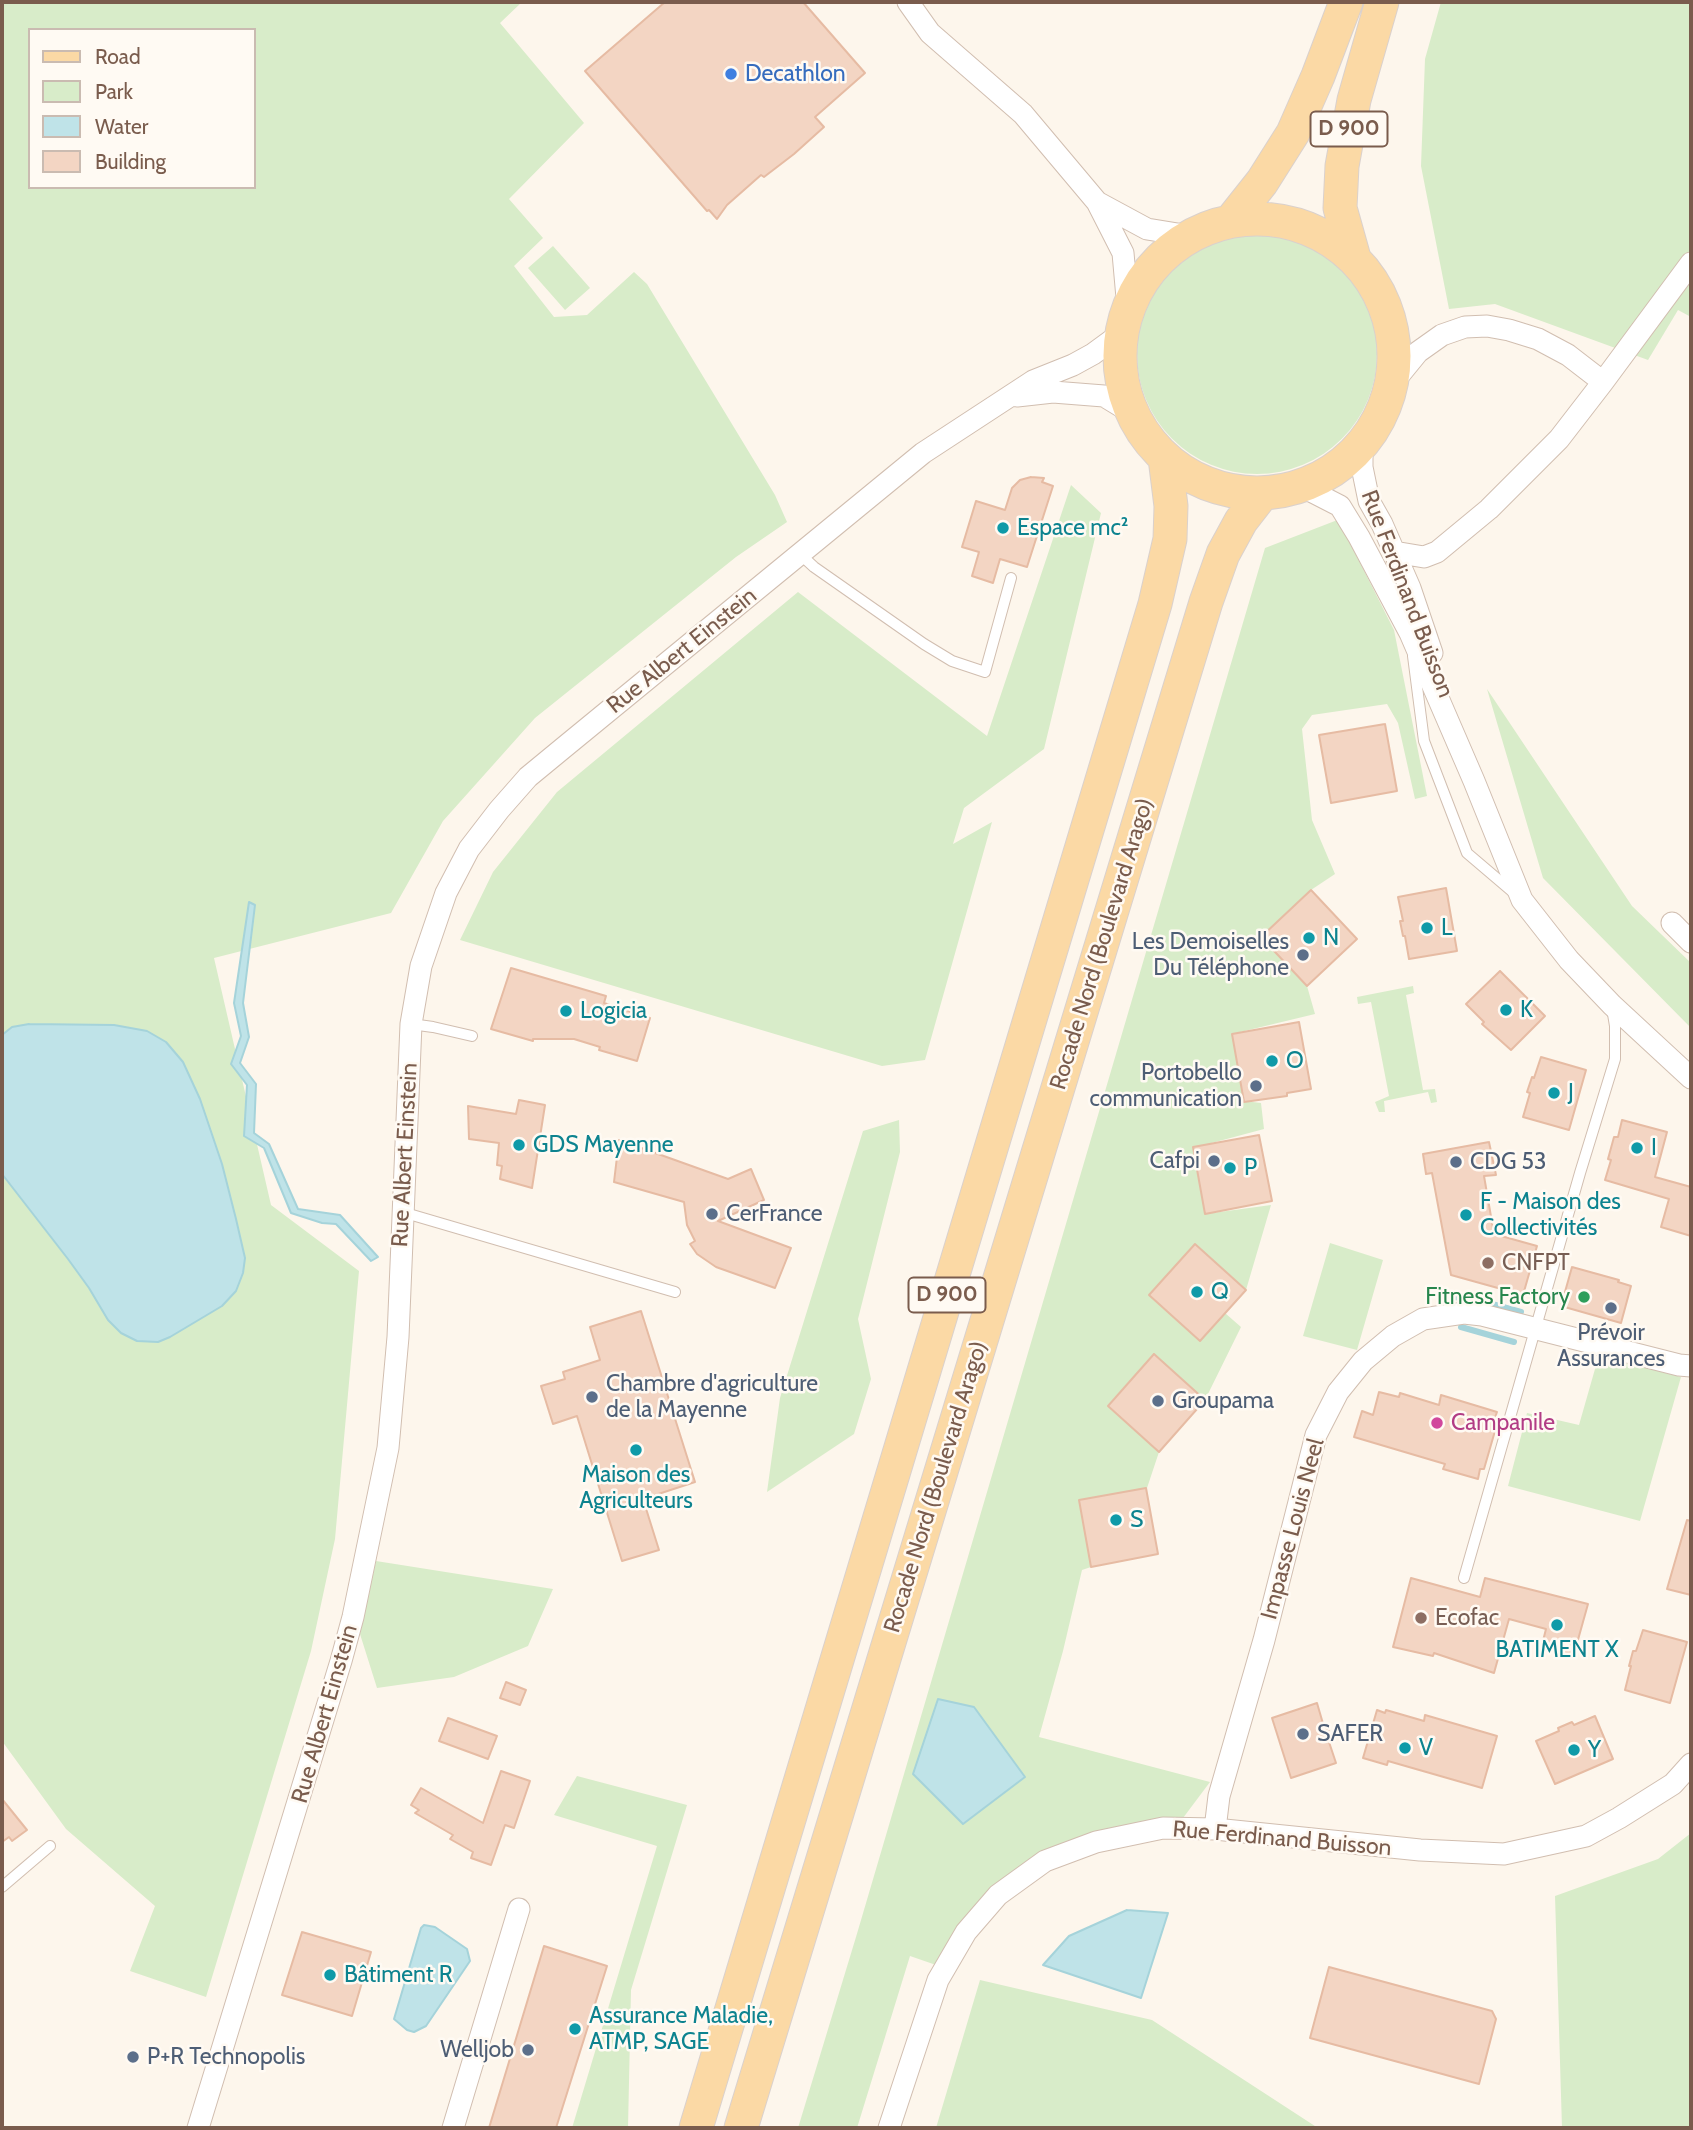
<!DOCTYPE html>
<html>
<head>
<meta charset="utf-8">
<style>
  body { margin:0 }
  #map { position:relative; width:1693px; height:2130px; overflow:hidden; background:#fdf6ec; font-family:Cabin,sans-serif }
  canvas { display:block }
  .frame { position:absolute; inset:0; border:4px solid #7a5c4d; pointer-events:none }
  .legend { position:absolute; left:28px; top:28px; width:228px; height:161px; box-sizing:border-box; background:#fffaf3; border:2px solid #cabbb1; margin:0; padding:9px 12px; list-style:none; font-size:21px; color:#7a5c4d }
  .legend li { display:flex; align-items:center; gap:14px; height:35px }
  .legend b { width:35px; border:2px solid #cabbb1 }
</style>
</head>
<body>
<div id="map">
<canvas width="1693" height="2130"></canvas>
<div class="frame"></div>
<ul class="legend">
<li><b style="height:9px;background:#fbd9a5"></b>Road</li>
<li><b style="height:19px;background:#d8ecc9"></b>Park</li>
<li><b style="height:19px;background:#bfe3e8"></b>Water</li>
<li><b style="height:19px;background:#f3d5c3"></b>Building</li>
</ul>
</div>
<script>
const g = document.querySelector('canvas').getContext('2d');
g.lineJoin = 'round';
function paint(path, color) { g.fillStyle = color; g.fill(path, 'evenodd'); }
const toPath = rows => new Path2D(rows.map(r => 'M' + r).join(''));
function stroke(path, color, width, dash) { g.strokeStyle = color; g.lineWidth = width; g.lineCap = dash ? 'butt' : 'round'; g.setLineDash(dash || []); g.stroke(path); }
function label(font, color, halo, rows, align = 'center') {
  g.font = font + ' Cabin,sans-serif'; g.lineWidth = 5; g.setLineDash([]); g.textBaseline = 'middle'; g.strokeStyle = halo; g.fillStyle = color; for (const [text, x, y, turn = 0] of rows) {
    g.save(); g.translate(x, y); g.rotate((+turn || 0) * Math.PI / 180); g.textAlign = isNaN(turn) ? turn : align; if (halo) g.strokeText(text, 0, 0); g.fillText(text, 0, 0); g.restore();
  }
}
const green = toPath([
  [2,2,522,2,500,23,584,123,509,199,543,238,514,266,554,317,587,315,634,272,647,284,775,495,787,522,736,557,535,718,443,821,391,913,214,958,271,1205,359,1271,335,1539,311,1651,206,1997,130,1971,155,1906,66,1829,2,1741],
  [30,30,254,30,254,187,30,187],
  [1441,2,1691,2,1691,317,1678,310,1648,360,1495,304,1449,309,1421,166,1425,59],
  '1137 354a120 120 0 1 1 240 0a120 120 0 1 1-240 0Z',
  [553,246,590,288,565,310,528,268],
  [1071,485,1101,513,1044,749,964,808,953,844,992,822,925,1060,882,1066,460,940,493,872,557,792,798,592,987,736],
  [1340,519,1350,543,1394,630,1427,796,1415,799,1398,723,1387,704,1312,715,1302,729,1312,820,1335,874,1311,890,1261,937,1307,986,1315,1014,1232,1034,1244,1101,1261,1103,1264,1129,1193,1148,1205,1214,1271,1205,1246,1290,1195,1244,1149,1295,1200,1341,1225,1313,1241,1327,1205,1400,1154,1354,1108,1405,1159,1452,1146,1491,1091,1567,1082,1570,1063,1651,1039,1737,1210,1782,1183,1818,1033,1863,936,1965,910,1956,857,2128,798,2128,856,1937,1265,548],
  [1487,689,1632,906,1691,963,1691,1028,1543,878],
  [1413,986,1414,993,1406,995,1423,1090,1435,1089,1437,1102,1431,1103,1428,1092,1384,1101,1385,1112,1379,1112,1375,1102,1389,1096,1371,1002,1358,1004,1357,997],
  [899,1120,900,1152,858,1319,871,1379,854,1434,767,1492,780,1398,863,1131],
  [1330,1243,1383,1260,1357,1350,1303,1336],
  [1599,1355,1681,1377,1640,1521,1508,1486,1527,1413,1579,1425],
  [376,1561,553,1589,528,1646,454,1677,377,1688,360,1634],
  [577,1776,687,1805,631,1990,628,2128,572,2128,657,1846,554,1815],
  [1691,1833,1691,2128,1562,2128,1555,1896,1658,1859],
  [980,1980,1152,2020,1318,2128,936,2128]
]);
const water = toPath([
  [249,902,255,905,243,1003,249,1037,240,1063,256,1084,254,1133,269,1144,298,1209,340,1215,378,1257,371,1261,336,1224,322,1223,291,1213,264,1148,244,1136,247,1085,231,1064,241,1036,234,1003,249,902],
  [29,1024,114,1025,147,1031,166,1042,183,1062,200,1099,222,1164,236,1219,245,1258,243,1273,236,1291,222,1306,170,1337,158,1342,137,1341,121,1333,108,1320,89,1288,68,1259,2,1174,2,1035,12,1027,29,1024],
  [938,1699,974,1707,1025,1777,963,1824,913,1774,938,1699],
  [1127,1910,1168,1913,1141,1998,1043,1965,1069,1936,1127,1910],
  [424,1925,435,1927,467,1949,470,1961,426,2026,414,2032,407,2030,394,2019,421,1928,424,1925]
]);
const stream = toPath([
  [1449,1296,1485,1302,1521,1312],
  [1461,1327,1514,1342]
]);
const building = toPath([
  [665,2,803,2,865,73,815,117,824,127,794,154,764,177,761,175,727,205,717,219,709,210,707,211,585,71,665,2],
  [1031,477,1044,478,1042,482,1053,486,1027,567,1000,559,993,583,972,576,979,552,962,547,976,501,1005,510,1012,488,1020,480,1031,477],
  [1385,724,1397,791,1331,803,1319,735,1385,724],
  [1446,888,1457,951,1409,959,1405,936,1403,936,1400,921,1403,921,1398,897,1446,888],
  [1311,890,1357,939,1307,986,1261,937,1311,890],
  [511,968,606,996,604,1003,650,1018,637,1061,599,1050,600,1047,574,1039,533,1039,533,1041,491,1029,511,968],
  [1500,971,1545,1016,1511,1050,1482,1024,1484,1022,1466,1004,1500,971],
  [1299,1022,1311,1089,1287,1093,1287,1096,1244,1102,1232,1034,1299,1022],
  [1541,1057,1586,1070,1569,1130,1523,1117,1530,1093,1527,1092,1532,1077,1534,1078,1541,1057],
  [519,1100,545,1105,532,1188,500,1179,502,1166,497,1165,499,1143,469,1139,468,1106,516,1114,519,1100],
  [1622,1120,1667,1132,1655,1177,1691,1187,1691,1236,1661,1227,1669,1199,1605,1180,1611,1160,1608,1159,1614,1137,1618,1137,1622,1120],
  [1259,1135,1272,1201,1205,1214,1193,1147,1259,1135],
  [619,1140,728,1179,751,1169,764,1200,718,1221,791,1248,775,1288,716,1267,697,1254,690,1244,695,1241,687,1225,684,1202,614,1182,619,1140],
  [1489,1142,1496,1175,1484,1176,1494,1234,1537,1246,1523,1295,1451,1275,1432,1173,1426,1174,1423,1154,1489,1142],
  [1195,1244,1246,1290,1200,1341,1149,1295,1195,1244],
  [1572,1267,1619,1280,1618,1282,1631,1286,1621,1323,1561,1306,1572,1267],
  [641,1311,695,1482,643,1499,659,1550,622,1561,577,1416,553,1424,541,1386,565,1379,563,1372,600,1360,590,1327,641,1311],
  [1154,1354,1205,1400,1159,1452,1108,1406,1154,1354],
  [1379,1392,1399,1397,1400,1393,1439,1405,1441,1395,1497,1412,1493,1423,1497,1424,1484,1469,1480,1469,1478,1479,1443,1469,1445,1464,1354,1437,1362,1411,1373,1415,1379,1392],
  [1146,1488,1158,1554,1091,1567,1079,1500,1146,1488],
  [1687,1520,1691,1521,1691,1595,1667,1589,1687,1520],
  [1411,1578,1480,1597,1485,1578,1588,1604,1574,1654,1542,1645,1546,1629,1509,1619,1494,1673,1434,1653,1433,1656,1393,1647,1411,1578],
  [1643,1630,1687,1642,1670,1703,1625,1690,1631,1666,1629,1666,1633,1651,1636,1651,1643,1630],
  [506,1682,526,1690,520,1705,500,1698,506,1682],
  [1317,1703,1324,1727,1327,1726,1332,1741,1329,1742,1336,1763,1291,1778,1272,1718,1317,1703],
  [1377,1710,1385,1713,1386,1710,1424,1721,1425,1715,1497,1736,1482,1788,1388,1761,1387,1765,1363,1758,1377,1710],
  [1595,1716,1613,1759,1555,1784,1536,1741,1559,1731,1558,1728,1572,1722,1574,1725,1595,1716],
  [448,1718,497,1736,488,1759,439,1741,448,1718],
  [501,1771,530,1781,514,1828,505,1825,491,1865,471,1858,473,1852,450,1839,453,1835,415,1813,419,1810,411,1805,421,1788,483,1823,501,1771],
  [2,1799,27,1830,12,1841,9,1837,2,1842,2,1799],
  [302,1932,371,1952,352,2016,282,1995,302,1932],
  [544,1946,607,1966,556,2128,489,2128,544,1946],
  [1329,1967,1492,2011,1496,2019,1479,2084,1310,2038,1329,1967]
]);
const service = toPath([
  [800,554,814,567,924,644,952,661,985,672,1011,578],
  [1413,656,1424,741,1467,853,1514,893],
  [411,1024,433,1027,472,1036],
  [402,1212,675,1292],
  [1464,1578,1580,1173,1615,1059,1615,1026,1612,1008],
  [2,1887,50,1846]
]);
const minor = toPath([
  [908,2,930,33,1023,114,1097,202,1123,253,1128,309],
  [1097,202,1147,229,1190,236],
  [1391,385,1418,352,1442,335,1465,327,1487,326,1509,330,1538,339,1568,355,1603,382],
  [1017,396,1053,392,1104,396,1132,413],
  [1362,445,1362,467,1369,501,1382,524,1410,588,1432,653],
  [1301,486,1340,506,1359,537,1410,633,1474,781,1522,900,1569,960,1612,1005,1691,1078],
  [1394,552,1424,557,1437,552,1489,509,1559,439,1603,382,1691,263],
  [1672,923,1691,942],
  [1215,1829,1219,1796,1264,1640,1316,1435,1338,1392,1363,1361,1393,1336,1423,1319,1464,1313,1482,1315,1679,1365,1691,1366],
  [198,2128,341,1661,353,1617,388,1448,398,1337,411,1024,421,966,446,893,469,849,499,810,528,777,562,749,923,453,1033,381,1073,365,1093,354,1123,332],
  [453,2128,519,1909],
  [889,2128,938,1980,966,1932,998,1895,1045,1861,1096,1842,1163,1828,1215,1829,1420,1850,1504,1854,1586,1836,1619,1818,1673,1784,1691,1764]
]);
const primary = toPath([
  '1120 356a137 137 0 1 1 274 0a137 137 0 1 1-274 0Z',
  [1231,221,1262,182,1293,133,1318,76,1346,2],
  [1354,258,1340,208,1342,166,1354,100,1382,2],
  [696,2128,1155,604,1170,539,1171,506,1165,458],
  [741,2128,1206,602,1223,554,1241,521,1262,494]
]);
const markers = [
  [731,74,7,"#3f7fe0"],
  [1003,528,7,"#0f9aa8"],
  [1427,928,7,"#0f9aa8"],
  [1309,938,7,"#0f9aa8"],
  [1303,955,7,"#5c6f8a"],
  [1506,1010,7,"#0f9aa8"],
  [566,1011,7,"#0f9aa8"],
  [1272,1061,7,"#0f9aa8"],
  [1256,1086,7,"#5c6f8a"],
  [1554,1093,7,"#0f9aa8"],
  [519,1145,7,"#0f9aa8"],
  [1637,1148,7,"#0f9aa8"],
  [1214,1161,7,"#5c6f8a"],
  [1456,1162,7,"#5c6f8a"],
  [1230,1168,7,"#0f9aa8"],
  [712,1214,7,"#5c6f8a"],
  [1466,1215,7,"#0f9aa8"],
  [1488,1263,7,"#8d6e63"],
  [1197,1292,7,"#0f9aa8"],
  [1584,1297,7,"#2e9e5b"],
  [1611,1308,7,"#5c6f8a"],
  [592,1397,7,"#5c6f8a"],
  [1158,1401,7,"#5c6f8a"],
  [1437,1423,7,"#d1479c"],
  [636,1450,7,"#0f9aa8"],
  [1116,1520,7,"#0f9aa8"],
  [1421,1618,7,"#8d6e63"],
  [1557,1625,7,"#0f9aa8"],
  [1303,1734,7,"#5c6f8a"],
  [1405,1748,7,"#0f9aa8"],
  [1574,1750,7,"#0f9aa8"],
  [330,1975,7,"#0f9aa8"],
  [575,2029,7,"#0f9aa8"],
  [528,2050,7,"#5c6f8a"],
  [133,2057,7,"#5c6f8a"]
];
const shields = [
  [1349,129,77],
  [947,1295,77]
];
const shieldNames = [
  ["D 900",1349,129],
  ["D 900",947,1295]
];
const shopNames = [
  ["Decathlon",745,74]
];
const cultureNames = [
  ["Espace mc²",1017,528],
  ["L",1441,928],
  ["N",1323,938],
  ["K",1520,1010],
  ["Logicia",580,1011],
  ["O",1286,1061],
  ["J",1568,1093],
  ["GDS Mayenne",533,1145],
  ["I",1651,1148],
  ["P",1244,1168],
  ["F - Maison des",1480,1202],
  ["Collectivités",1480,1228],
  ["Q",1211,1292],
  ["Maison des",636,1475,"center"],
  ["Agriculteurs",636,1501,"center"],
  ["S",1130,1520],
  ["BATIMENT X",1557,1650,"center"],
  ["V",1419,1748],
  ["Y",1588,1750],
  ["Bâtiment R",344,1975],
  ["Assurance Maladie,",589,2016],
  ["ATMP, SAGE",589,2042]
];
const streetNames = [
  ["Rue Ferdinand Buisson",1407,594,69],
  ["Rue Albert Einstein",682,651,-39],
  ["Rocade Nord (Boulevard Arago)",1102,944,-73],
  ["Rue Albert Einstein",405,1155,-87],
  ["Rocade Nord (Boulevard Arago)",936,1487,-73],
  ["Impasse Louis Neel",1293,1529,-75],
  ["Rue Albert Einstein",325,1714,-74],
  ["Rue Ferdinand Buisson",1282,1839,5]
];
const serviceNames = [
  ["Les Demoiselles",1289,942,"right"],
  ["Du Téléphone",1289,968,"right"],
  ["Portobello",1242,1073,"right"],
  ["communication",1242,1099,"right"],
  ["Cafpi",1200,1161,"right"],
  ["CDG 53",1470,1162],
  ["CerFrance",726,1214],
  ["Prévoir",1611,1333,"center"],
  ["Assurances",1611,1359,"center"],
  ["Chambre d'agriculture",606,1384],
  ["de la Mayenne",606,1410],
  ["Groupama",1172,1401],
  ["SAFER",1317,1734],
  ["Welljob",514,2050,"right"],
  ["P+R Technopolis",147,2057]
];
const educationNames = [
  ["CNFPT",1502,1263],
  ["Ecofac",1435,1618]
];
const leisureNames = [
  ["Fitness Factory",1570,1297]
];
const hotelNames = [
  ["Campanile",1451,1423]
];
paint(green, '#d8ecc9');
paint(water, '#bfe3e8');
stroke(water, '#a5d3da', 2);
stroke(stream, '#a5d3da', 6);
paint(building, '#f3d5c3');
stroke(building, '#e6bba3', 2);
stroke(service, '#d1beb0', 12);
stroke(minor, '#d1beb0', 23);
stroke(primary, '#dad1cd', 35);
stroke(service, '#fff', 10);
stroke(minor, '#fff', 21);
stroke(primary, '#fbd9a5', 33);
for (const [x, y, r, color] of markers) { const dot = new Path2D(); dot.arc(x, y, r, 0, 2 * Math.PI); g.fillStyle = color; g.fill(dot); stroke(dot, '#fffaf3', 2.5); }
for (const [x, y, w] of shields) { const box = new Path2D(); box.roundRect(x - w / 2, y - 17.5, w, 35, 5); g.fillStyle = '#fffaf3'; g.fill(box); stroke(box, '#7a5c4d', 2); }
label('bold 21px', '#7a5c4d', null, shieldNames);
label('23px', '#366cbe', '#fffaf3', shopNames, 'left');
label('23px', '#0d838f', '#fffaf3', cultureNames, 'left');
label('23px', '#7a5c4d', '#fffaf3', streetNames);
label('23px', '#4e5e75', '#fffaf3', serviceNames, 'left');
label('23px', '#785e54', '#fffaf3', educationNames, 'left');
label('23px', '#27864d', '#fffaf3', leisureNames, 'right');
label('23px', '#b23c85', '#fffaf3', hotelNames, 'left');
</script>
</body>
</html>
